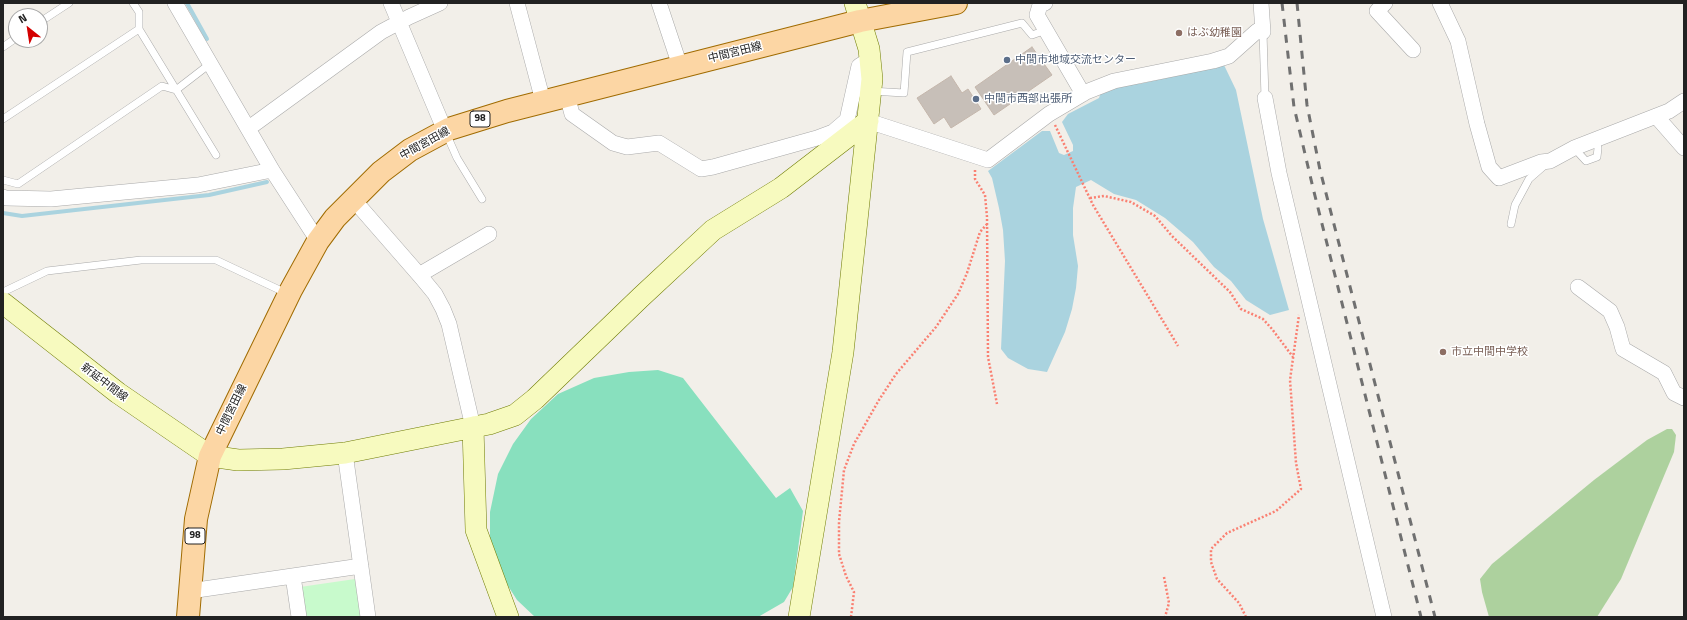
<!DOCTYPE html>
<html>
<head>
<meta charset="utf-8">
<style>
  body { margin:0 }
  #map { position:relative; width:1687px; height:620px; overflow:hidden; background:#f2efe9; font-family:"Titillium Web",sans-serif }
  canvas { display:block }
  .frame { position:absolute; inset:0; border:4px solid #222; pointer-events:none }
  .north { position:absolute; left:8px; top:8px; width:40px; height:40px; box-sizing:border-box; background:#fff; border:1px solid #a7a7a7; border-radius:50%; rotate:330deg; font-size:11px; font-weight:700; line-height:16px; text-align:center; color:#222 }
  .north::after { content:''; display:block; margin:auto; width:14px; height:18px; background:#d40000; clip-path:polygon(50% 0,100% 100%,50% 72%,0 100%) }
</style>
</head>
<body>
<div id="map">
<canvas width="1687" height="620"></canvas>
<div class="frame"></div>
<div class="north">N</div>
</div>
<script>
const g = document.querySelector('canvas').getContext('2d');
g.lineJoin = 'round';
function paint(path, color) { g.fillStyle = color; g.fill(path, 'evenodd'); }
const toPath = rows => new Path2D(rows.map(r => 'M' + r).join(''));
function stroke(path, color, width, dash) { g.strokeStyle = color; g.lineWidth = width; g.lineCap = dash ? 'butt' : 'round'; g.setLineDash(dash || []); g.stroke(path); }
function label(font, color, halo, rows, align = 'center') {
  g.font = font + ' "Titillium Web","Noto Sans JP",sans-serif'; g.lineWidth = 3; g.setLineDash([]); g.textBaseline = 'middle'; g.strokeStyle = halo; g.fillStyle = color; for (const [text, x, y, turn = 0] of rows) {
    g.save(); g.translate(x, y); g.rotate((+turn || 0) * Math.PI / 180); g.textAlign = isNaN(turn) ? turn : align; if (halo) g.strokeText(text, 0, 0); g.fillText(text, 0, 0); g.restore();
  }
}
const forest = toPath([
  [1667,429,1672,429,1676,435,1674,452,1621,579,1597,617,1489,617,1482,592,1480,579,1492,564,1594,480,1647,440]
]);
const park = toPath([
  [355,579,361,617,305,617,300,587]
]);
const pitch = toPath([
  [658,370,683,378,776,498,790,488,803,511,793,587,784,602,758,617,535,617,517,600,503,578,490,539,490,512,498,474,513,444,531,419,558,394,594,378,629,372]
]);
const water = toPath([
  [1224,65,1236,90,1263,219,1289,310,1270,315,1246,300,1231,281,1214,267,1193,242,1165,218,1136,200,1114,194,1091,180,1076,187,1073,208,1073,235,1078,266,1076,288,1072,309,1065,332,1047,372,1028,369,1008,358,1001,349,1005,261,1003,230,999,208,992,178,988,171,1042,131,1050,131,1059,153,1064,155,1073,151,1073,145,1062,122,1068,114,1099,98,1101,92,1131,81,1139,84]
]);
const stream = toPath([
  [187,3,207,39],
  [3,213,22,216,209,195,267,182]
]);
const building = toPath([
  [1032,47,1052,75,994,115,975,87,1032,47],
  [951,76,962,93,968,89,981,109,951,128,944,117,934,124,917,98,951,76]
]);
const path = toPath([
  [1055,125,1093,205,1178,346],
  [975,170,975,179,985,195,987,217,988,357,997,404],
  [1090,198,1104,196,1131,202,1155,216,1172,236,1230,292,1241,309,1263,319,1272,329,1293,357],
  [1164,577,1169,603,1165,617],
  [851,617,854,592,846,576,839,554,839,522,844,470,854,444,879,400,896,374,936,327,958,294,967,273,980,232,987,224],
  [1246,617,1239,603,1217,579,1211,562,1211,549,1227,533,1276,511,1301,489,1296,463,1290,380,1299,315]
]);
const lane = toPath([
  [133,3,139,12,139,29,216,155],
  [40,22,69,3],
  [1263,32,1265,98],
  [3,47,16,38],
  [871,91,904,93,907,52,1022,23,1032,35,1046,30],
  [3,119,139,29],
  [446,133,457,158,482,199],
  [1574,148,1586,161,1597,157,1598,148,1596,140],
  [3,180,18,184,162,86,176,90,211,63],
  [1511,224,1515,205,1529,179,1545,165],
  [3,292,47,271,141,260,216,260,286,293]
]);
const street = toPath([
  [175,3,272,170,318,241],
  [391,3,445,131],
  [517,3,543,101],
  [659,3,680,66],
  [1045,3,1040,5,1037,15,1083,94],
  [1385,3,1377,11,1413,50],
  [1440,3,1458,41,1477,124,1489,167,1499,178,1541,162,1550,161,1574,148,1669,111,1684,101],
  [567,95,572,114,613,143,627,147,659,143,701,169,713,167,817,138,833,132,847,120,859,66,870,59],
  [1265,98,1279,173,1384,617],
  [1656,116,1684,148],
  [868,121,988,160,1049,114,1086,92,1114,81,1213,61,1229,56,1257,31,1263,32,1261,3],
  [249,128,381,32,409,17,440,3],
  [3,197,6,198,51,199,198,185,272,170],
  [353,199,421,277,435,294,443,309,449,324,473,427],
  [419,275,489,234],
  [1578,287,1610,311,1617,327,1623,349,1664,373,1674,393,1684,398],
  [345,453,368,617],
  [293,576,299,617],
  [190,591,361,566]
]);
const secondary = toPath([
  [3,303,118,393,210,456,238,460,283,459,345,453,489,424,515,415,535,399,641,297,713,230,781,188,868,121],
  [473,427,476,530,508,617],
  [799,617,843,352,872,79,869,49,855,3]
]);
const primary = toPath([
  [188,617,196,519,210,456,291,290,318,241,335,218,381,172,410,150,449,129,507,111,860,21,956,3]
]);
const rail = toPath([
  [1282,3,1294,107,1313,188,1421,617],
  [1297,3,1307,105,1320,170,1435,617]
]);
const markers = [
  [1179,33,4,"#8d6e63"],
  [1007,60,4,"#5c6f8a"],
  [976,99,4,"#5c6f8a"],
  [1443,352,4,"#8d6e63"]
];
const shields = [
  [480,119,20],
  [195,536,20]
];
const shieldNames = [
  ["98",480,119],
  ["98",195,536]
];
const educationNames = [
  ["はぶ幼稚園",1187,33],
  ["市立中間中学校",1451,352]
];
const streetNames = [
  ["中間宮田線",735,53,-14],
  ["中間宮田線",425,144,-29],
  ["新延中間線",104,383,37],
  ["中間宮田線",232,410,-64]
];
const serviceNames = [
  ["中間市地域交流センター",1015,60],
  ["中間市西部出張所",984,99]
];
paint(forest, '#add19e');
paint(park, '#c8facc');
paint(pitch, '#88e0be');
paint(water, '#aad3df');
stroke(stream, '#aad3df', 4);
paint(building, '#c7bfb8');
stroke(building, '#c4b6ab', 1);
stroke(lane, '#a9a9a9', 8);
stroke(street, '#a9a9a9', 16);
stroke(secondary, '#707d05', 22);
stroke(primary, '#a06b00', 24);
stroke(path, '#fa8072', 2.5, [2, 2]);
stroke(lane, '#fff', 7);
stroke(street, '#fff', 15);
stroke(secondary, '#f7fabf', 21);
stroke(primary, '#fcd6a4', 22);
stroke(rail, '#707070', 3, [8, 8]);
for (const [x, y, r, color] of markers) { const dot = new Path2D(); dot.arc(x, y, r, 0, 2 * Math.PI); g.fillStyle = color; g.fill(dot); stroke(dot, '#fff', 1.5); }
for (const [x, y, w] of shields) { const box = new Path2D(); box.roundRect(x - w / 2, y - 8, w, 16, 3); g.fillStyle = '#fff'; g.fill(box); stroke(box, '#222', 1); }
label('bold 10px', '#222', null, shieldNames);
label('11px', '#785e54', '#fff', educationNames, 'left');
label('11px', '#222', '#fff', streetNames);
label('11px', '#4e5e75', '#fff', serviceNames, 'left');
</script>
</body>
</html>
